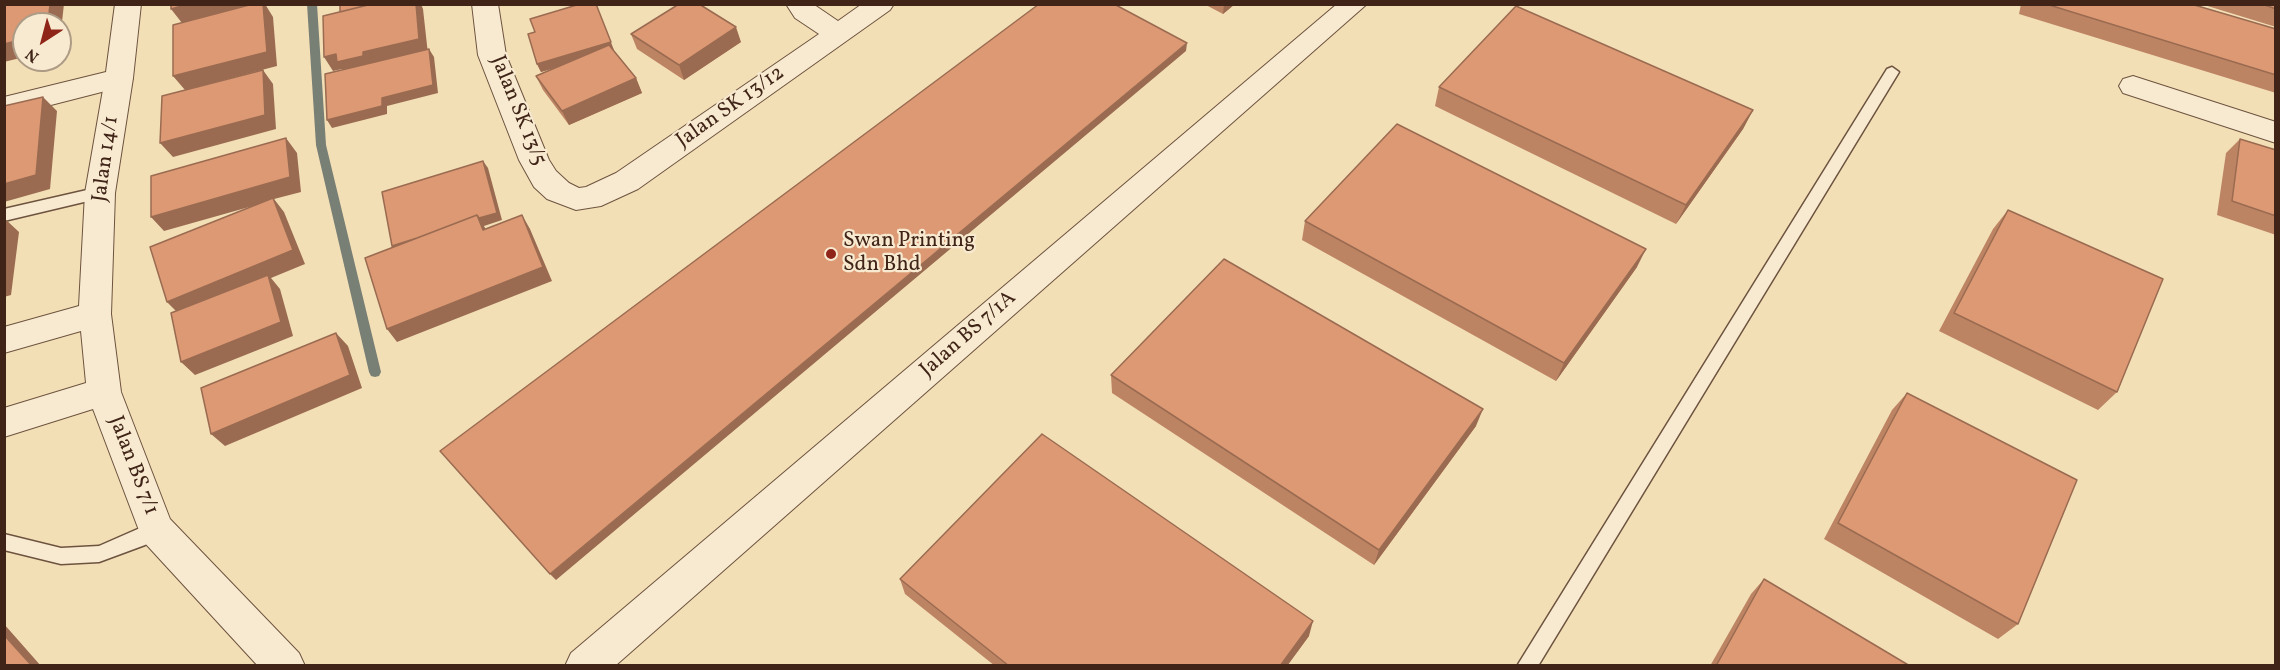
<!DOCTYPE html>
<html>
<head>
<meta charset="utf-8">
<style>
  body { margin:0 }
  #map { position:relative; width:2280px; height:670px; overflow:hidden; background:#f3dfb6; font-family:Vollkorn,serif }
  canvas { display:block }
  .frame { position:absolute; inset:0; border:6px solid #402417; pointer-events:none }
  .north { position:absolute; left:12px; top:12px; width:60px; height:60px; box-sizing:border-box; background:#f7ead0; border:2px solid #ae9b86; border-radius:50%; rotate:216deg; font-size:16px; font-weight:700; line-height:24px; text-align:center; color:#402417 }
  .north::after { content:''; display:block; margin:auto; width:21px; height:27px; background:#8f2418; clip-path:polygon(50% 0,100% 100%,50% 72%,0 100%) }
</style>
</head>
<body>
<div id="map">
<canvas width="2280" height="670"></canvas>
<div class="frame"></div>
<div class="north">N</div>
</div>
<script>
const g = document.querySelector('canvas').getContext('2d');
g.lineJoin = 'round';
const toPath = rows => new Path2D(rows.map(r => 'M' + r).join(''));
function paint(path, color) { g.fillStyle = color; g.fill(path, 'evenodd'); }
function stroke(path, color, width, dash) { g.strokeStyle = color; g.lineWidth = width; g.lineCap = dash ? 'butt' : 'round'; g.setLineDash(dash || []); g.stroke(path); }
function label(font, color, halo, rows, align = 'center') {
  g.font = font + ' Vollkorn,serif'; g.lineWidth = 4.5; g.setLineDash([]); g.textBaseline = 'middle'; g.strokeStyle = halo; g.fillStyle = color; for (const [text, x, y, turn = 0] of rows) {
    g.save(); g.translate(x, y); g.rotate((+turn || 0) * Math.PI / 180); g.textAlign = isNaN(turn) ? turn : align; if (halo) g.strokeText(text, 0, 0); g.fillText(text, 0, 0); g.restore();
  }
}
const stream = toPath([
  [307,4,317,4,326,145,381,372,379,376,375,377,371,376,369,372,316,145,307,4]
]);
const service = toPath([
  [1892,67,1899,72,1538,666,1517,666,1887,69,1892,67],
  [100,187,105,189,108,193,105,197,4,221,4,209,100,187],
  [156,521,163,523,165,529,163,535,145,545,99,562,61,564,4,550,4,534,61,548,99,546,156,521]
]);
const minor = toPath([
  [472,4,498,4,506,55,549,160,556,171,569,183,579,188,586,187,616,173,819,34,795,18,786,4,813,4,838,21,862,4,894,4,890,10,638,189,601,206,576,210,547,199,534,187,519,160,478,55,472,4],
  [1337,4,1367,4,615,666,565,666,571,653,1337,4],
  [119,69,129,71,133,78,115,193,111,314,121,392,170,519,299,653,305,666,258,666,143,541,93,409,4,437,4,408,86,383,81,331,4,353,4,327,79,306,85,193,105,78,109,71,119,69],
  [2133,76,2276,122,2276,143,2123,93,2119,86,2123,79,2133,76]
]);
const tertiary = toPath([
  [115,4,141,4,133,78,129,85,4,117,4,97,106,72,115,4]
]);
const wall = toPath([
  [1204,4,1235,4,1223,14],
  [2021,4,2191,4,2276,29,2276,93,2019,14],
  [2201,4,2276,4,2276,27],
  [631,34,741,42,684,80,637,49],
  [613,50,636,78,642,93,569,125,543,90,536,76,557,67,541,72,537,64,614,50],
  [1439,87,1753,110,1743,129,1676,224,1435,106],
  [2240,139,2276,150,2276,235,2217,215,2226,153],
  [2008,210,2117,392,2098,410,1939,331,1993,229],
  [1305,221,1637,267,1556,381,1302,240],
  [1111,375,1476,426,1374,565,1112,393],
  [1907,393,2018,624,1998,639,1824,539,1892,410],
  [900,579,1309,636,1287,666,995,666,905,594],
  [1764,579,1910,666,1710,666,1751,594]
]);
const shadedWall = toPath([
  [50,4,64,4,60,40,60,24,48,24],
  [188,4,259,4,182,23,171,9],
  [263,4,265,4,273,17,277,66,185,90,173,76],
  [391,4,421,4,423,9,428,54,346,76,342,69,333,71,324,57],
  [596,4,614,50,541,72,537,64],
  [1224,4,1235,4,1223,14],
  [736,27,741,42,684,80,679,65],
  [24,39,24,57,4,62,4,44],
  [1187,43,1186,51,556,580,550,574],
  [429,49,434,57,438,93,387,106,387,114,332,128,327,120,382,98],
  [263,70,273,84,276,129,173,157,160,143],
  [636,78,642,93,569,125,562,111],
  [43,97,57,111,50,189,4,202,4,184],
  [1753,110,1743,129,1676,224,1686,205],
  [286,138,297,153,301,192,274,199,284,212,305,264,271,278,280,289,293,336,195,375,181,362,181,316,167,302,274,200,164,231,151,217],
  [483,161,488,168,502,220,484,226,486,230,398,253,392,246],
  [522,215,530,229,552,281,397,342,387,329],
  [4,218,19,232,11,295,4,297],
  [1646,249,1637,267,1556,381,1564,363],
  [336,333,348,346,362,388,225,446,211,434],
  [1483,409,1476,426,1374,565,1379,550],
  [1313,621,1309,636,1287,666,1280,666],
  [4,624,41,666,32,666,4,635]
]);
const building = toPath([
  [4,4,50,4,48,24,24,24,24,39,4,44,4,4],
  [171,4,188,4,171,9,171,4],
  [253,4,263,4,267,52,173,76,173,25,253,4],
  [340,4,372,4,340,12,340,4],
  [372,4,416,4,419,39,363,52,363,56,337,62,336,54,324,57,323,16,372,4],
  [580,4,596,4,611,42,537,64,528,34,535,32,530,19,580,4],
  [679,4,699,4,736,27,679,65,631,34,679,4],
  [1039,4,1114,4,1187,43,550,574,440,451,1039,4],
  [2046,4,2191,4,2276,29,2276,75,2046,4],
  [2262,4,2276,4,2276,9,2262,4],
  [1516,6,1753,110,1686,205,1439,87,1516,6],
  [609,45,636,78,562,111,536,76,609,45],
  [429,49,433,85,382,98,382,106,327,120,325,74,429,49],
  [263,70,265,115,160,143,162,96,263,70],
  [43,97,36,175,4,184,4,106,43,97],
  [1397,124,1646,249,1564,363,1305,221,1397,124],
  [286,138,290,177,151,217,151,176,286,138],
  [2240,139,2276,150,2276,216,2232,201,2240,139],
  [483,161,497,213,479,218,477,215,417,238,392,246,382,192,483,161],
  [273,198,293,250,167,302,150,247,273,198],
  [2008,210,2163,279,2117,392,1954,313,2008,210],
  [477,215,483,230,522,215,543,267,387,329,365,258,477,215],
  [1224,259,1483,409,1379,550,1111,375,1224,259],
  [268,275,281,322,181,362,171,313,268,275],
  [336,333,350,375,211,434,201,388,336,333],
  [1907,393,2077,480,2018,624,1838,523,1907,393],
  [1042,434,1313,621,1280,666,1009,666,900,579,1042,434],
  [1764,579,1910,666,1716,666,1764,579],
  [4,635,32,666,4,666,4,635]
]);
const markers = [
  [831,254,6,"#8f2418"]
];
const streetNames = [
  ["Jalan SK 13/12",731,108,-35],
  ["Jalan SK 13/5",517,111,68],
  ["Jalan 14/1",107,159,-82],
  ["Jalan BS 7/1A",969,335,-41],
  ["Jalan BS 7/1",132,466,69]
];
const poiNames = [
  ["Swan Printing",843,242],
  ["Sdn Bhd",843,266]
];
paint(stream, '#787f75');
stroke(service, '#6d533f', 3);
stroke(minor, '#6d533f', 2);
stroke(tertiary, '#6d533f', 2);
paint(service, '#f7ead0');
paint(minor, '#f7ead0');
paint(tertiary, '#f7ead0');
paint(wall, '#bd8464');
paint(shadedWall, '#9a6b51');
paint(building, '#dc9974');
stroke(building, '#9a6b51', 1.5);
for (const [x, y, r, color] of markers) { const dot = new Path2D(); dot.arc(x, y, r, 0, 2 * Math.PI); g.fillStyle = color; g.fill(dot); stroke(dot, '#f7ead0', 2); }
label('21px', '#402417', '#f7ead0', streetNames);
label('21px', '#402417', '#f7ead0', poiNames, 'left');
</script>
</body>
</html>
